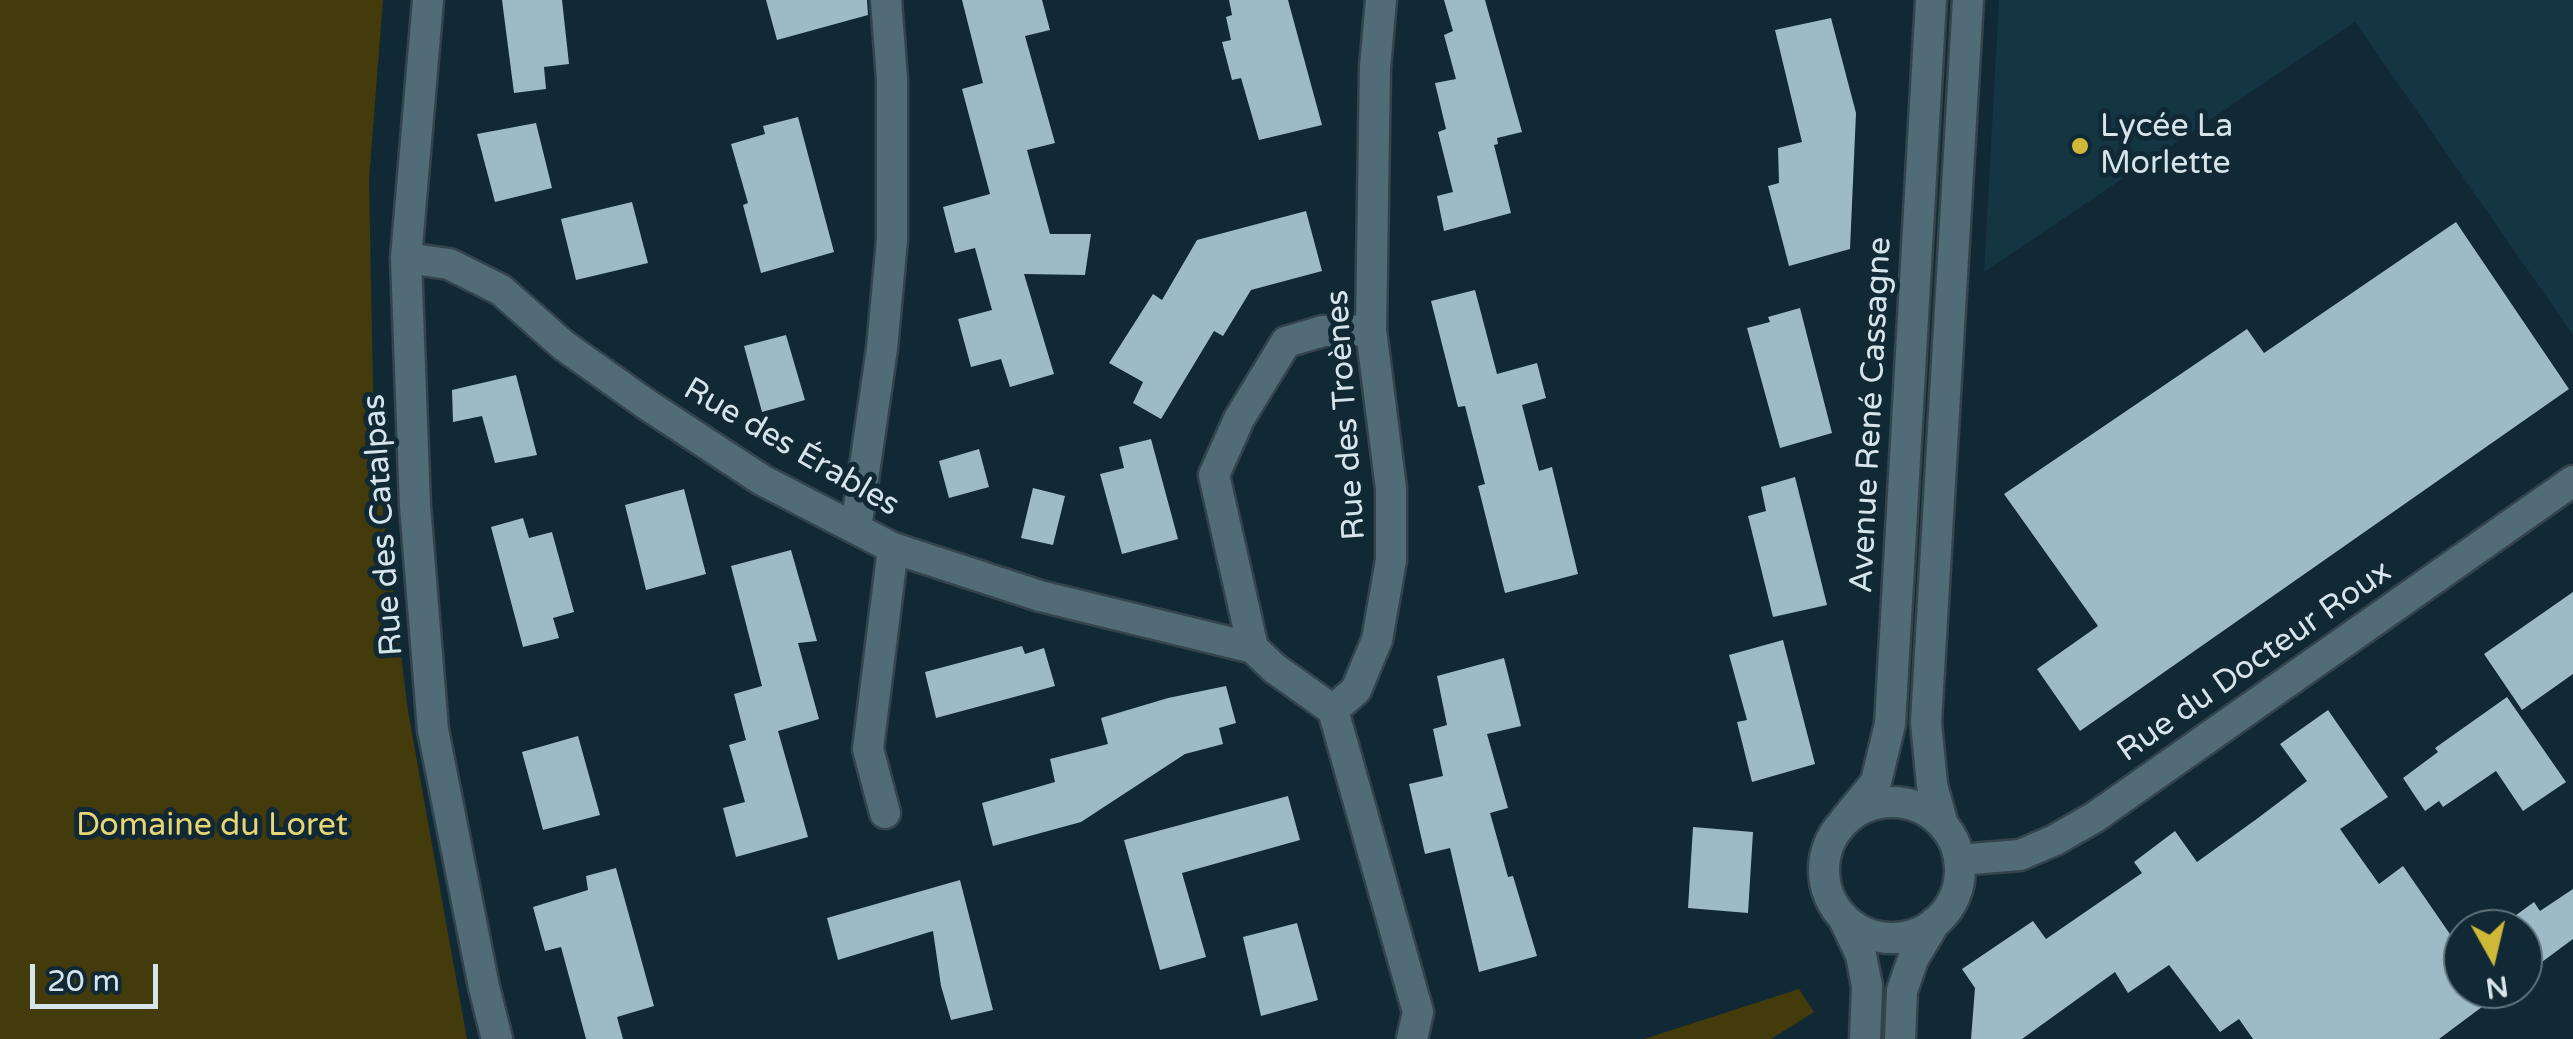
<!DOCTYPE html>
<html>
<head>
<meta charset="utf-8">
<style>
  body { margin:0 }
  #map { position:relative; width:2573px; height:1039px; overflow:hidden; background:#112934; font-family:"Varela Round",sans-serif }
  canvas { display:block }
  .north { position:absolute; left:2443px; top:909px; width:100px; height:100px; box-sizing:border-box; background:#112934; border:2px solid #60747d; border-radius:50%; rotate:172deg; font-size:28px; font-weight:700; line-height:40px; text-align:center; color:#d6e4eb }
  .north::after { content:''; display:block; margin:auto; width:35px; height:45px; background:#cfb837; clip-path:polygon(50% 0,100% 100%,50% 72%,0 100%) }
  .scale { position:absolute; left:30px; top:964px; width:128px; height:45px; box-sizing:border-box; border:5px solid #d6e4eb; border-top:0; padding-left:12px; font-size:30px; line-height:35px; white-space:nowrap; color:#d6e4eb; -webkit-text-stroke:8px #112934; paint-order:stroke }
</style>
</head>
<body>
<div id="map">
<canvas width="2573" height="1039"></canvas>
<div class="north">N</div>
<div class="scale">20 m</div>
</div>
<script>
const g = document.querySelector('canvas').getContext('2d');
g.lineJoin = 'round';
function paint(path, color) { g.fillStyle = color; g.fill(path, 'evenodd'); }
const toPath = rows => new Path2D(rows.map(r => 'M' + r).join(''));
function stroke(path, color, width, dash) { g.strokeStyle = color; g.lineWidth = width; g.lineCap = dash ? 'butt' : 'round'; g.setLineDash(dash || []); g.stroke(path); }
function label(font, color, halo, rows, align = 'center') {
  g.font = font + ' "Varela Round",sans-serif'; g.lineWidth = 10; g.setLineDash([]); g.textBaseline = 'middle'; g.strokeStyle = halo; g.fillStyle = color; for (const [text, x, y, turn = 0] of rows) {
    g.save(); g.translate(x, y); g.rotate((+turn || 0) * Math.PI / 180); g.textAlign = isNaN(turn) ? turn : align; if (halo) g.strokeText(text, 0, 0); g.fillText(text, 0, 0); g.restore();
  }
}
const built = toPath([
  [1999,0,2573,0,2573,335,2355,22,1984,272]
]);
const green = toPath([
  [0,0,383,0,369,180,374,439,408,711,467,1039,0,1039],
  [1799,989,1814,1012,1771,1039,1644,1039]
]);
const building = toPath([
  [502,0,562,0,569,64,544,67,546,89,514,93],
  [766,0,867,0,868,15,777,40],
  [962,0,1042,0,1050,30,1025,36,1055,143,1027,150,1050,234,1091,234,1085,275,1024,274,1054,374,1010,387,1001,359,971,367,958,319,992,310,975,248,955,253,943,207,990,194,962,89,983,83],
  [1229,0,1288,0,1322,125,1259,140,1241,78,1232,80,1222,42,1231,40,1226,17,1232,15],
  [1444,0,1485,0,1522,132,1497,138,1498,144,1494,145,1511,213,1444,231,1437,196,1453,192,1438,132,1446,129,1435,83,1456,79,1444,35,1453,31],
  [1831,18,1856,113,1850,249,1789,266,1768,186,1779,183,1778,148,1802,142,1775,30],
  [798,117,834,252,761,273,743,205,748,203,731,144,765,134,763,126],
  [536,123,552,188,495,202,477,134],
  [632,202,648,263,576,280,561,219],
  [1306,211,1322,271,1251,290,1223,336,1214,331,1161,419,1133,403,1143,382,1109,363,1153,294,1162,300,1197,240],
  [2456,222,2569,389,2080,731,2037,669,2098,626,2004,494,2247,329,2264,353],
  [1475,290,1497,374,1537,363,1546,398,1522,405,1539,471,1552,467,1578,574,1505,593,1478,486,1485,484,1465,406,1458,407,1431,301],
  [1800,308,1832,433,1780,448,1747,328,1770,322,1768,317],
  [786,335,805,400,762,412,744,346],
  [516,375,537,455,495,463,482,416,453,422,452,390],
  [1151,439,1178,539,1122,554,1100,474,1124,468,1119,447],
  [979,449,989,487,949,498,939,461],
  [1795,477,1827,605,1773,617,1748,516,1766,511,1761,487],
  [1033,488,1065,496,1053,545,1021,538],
  [684,489,706,574,646,590,625,505],
  [523,518,529,538,552,532,574,612,553,618,559,638,523,647,491,527],
  [791,550,817,641,798,643,819,719,778,731,808,837,736,857,723,808,745,802,729,745,746,740,734,694,762,686,731,566],
  [2573,592,2573,674,2522,710,2484,654],
  [1783,640,1815,764,1752,782,1737,722,1747,720,1729,655],
  [1022,646,1025,654,1044,648,1055,686,936,718,925,672],
  [1504,658,1521,726,1487,734,1508,808,1490,813,1508,877,1513,876,1537,956,1479,972,1450,848,1425,854,1409,784,1443,776,1433,729,1447,725,1437,676],
  [1226,686,1236,723,1219,728,1223,744,1185,754,1081,822,993,846,982,803,1055,782,1050,759,1108,744,1101,718,1168,698],
  [2507,697,2566,782,2523,811,2496,771,2443,807,2439,801,2425,811,2403,778,2438,752,2435,748],
  [2328,710,2388,797,2340,829,2379,884,2403,866,2463,953,2463,989,2506,989,2439,1039,2253,1039,2239,1019,2220,1032,2169,965,2128,993,2115,972,2022,1039,1971,1039,1975,988,1962,969,2033,921,2046,939,2142,873,2134,862,2175,831,2197,862,2258,818,2307,781,2280,744],
  [578,736,600,815,543,830,522,752],
  [1288,796,1300,840,1182,873,1206,957,1160,970,1124,840],
  [1693,827,1753,832,1748,913,1688,908],
  [616,868,654,1006,617,1017,623,1039,586,1039,561,947,545,951,533,907,588,890,586,876],
  [960,880,993,1010,951,1020,941,986,933,931,838,960,827,918],
  [2573,889,2573,939,2523,976,2523,929,2497,929,2534,902,2540,911],
  [1297,923,1318,1000,1261,1016,1243,937]
]);
const minor = toPath([
  [428,0,406,258,415,506,433,730,484,987,497,1039],
  [1381,0,1375,67,1371,330,1391,489,1391,560,1377,640,1356,690,1333,710,1418,1012,1412,1039],
  [406,258,449,264,501,290,563,345,646,404,762,480,893,548,1040,596,1253,648,1274,668,1333,710],
  [856,528,882,348,892,240,892,79,886,0],
  [1253,648,1214,475,1239,419,1286,342,1323,331,1371,330],
  [885,813,868,749,893,548],
  [1959,860,2020,855,2055,840,2095,817,2573,481]
]);
const secondary = toPath([
  '1824 870a68 68 0 1 1 136 0a68 68 0 1 1-136 0Z',
  [1844,821,1876,782,1890,724,1931,0],
  [1943,825,1932,785,1926,722,1968,0],
  [1843,917,1861,955,1867,986,1865,1039],
  [1900,1039,1902,991,1913,959,1935,922]
]);
const markers = [
  [2080,146,10,"#cfb837"]
];
const poiNames = [
  ["Lycée La",2100,128],
  ["Morlette",2100,165]
];
const streetNames = [
  ["Rue des Troènes",1347,415,-94],
  ["Avenue René Cassagne",1872,415,-87],
  ["Rue des Érables",791,448,30],
  ["Rue des Catalpas",384,525,-94],
  ["Rue du Docteur Roux",2255,662,-35]
];
const parkNames = [
  ["Domaine du Loret",212,827]
];
paint(built, '#143542');
paint(green, '#433b0b');
paint(building, '#9ebac7');
stroke(minor, '#33444d', 35);
stroke(secondary, '#33444d', 35);
stroke(minor, '#516b77', 30);
stroke(secondary, '#516b77', 30);
for (const [x, y, r, color] of markers) { const dot = new Path2D(); dot.arc(x, y, r, 0, 2 * Math.PI); g.fillStyle = color; g.fill(dot); stroke(dot, '#112934', 4); }
label('32px', '#d6e4eb', '#112934', poiNames, 'left');
label('32px', '#d6e4eb', '#112934', streetNames);
label('32px', '#e8d574', '#112934', parkNames);
</script>
</body>
</html>
